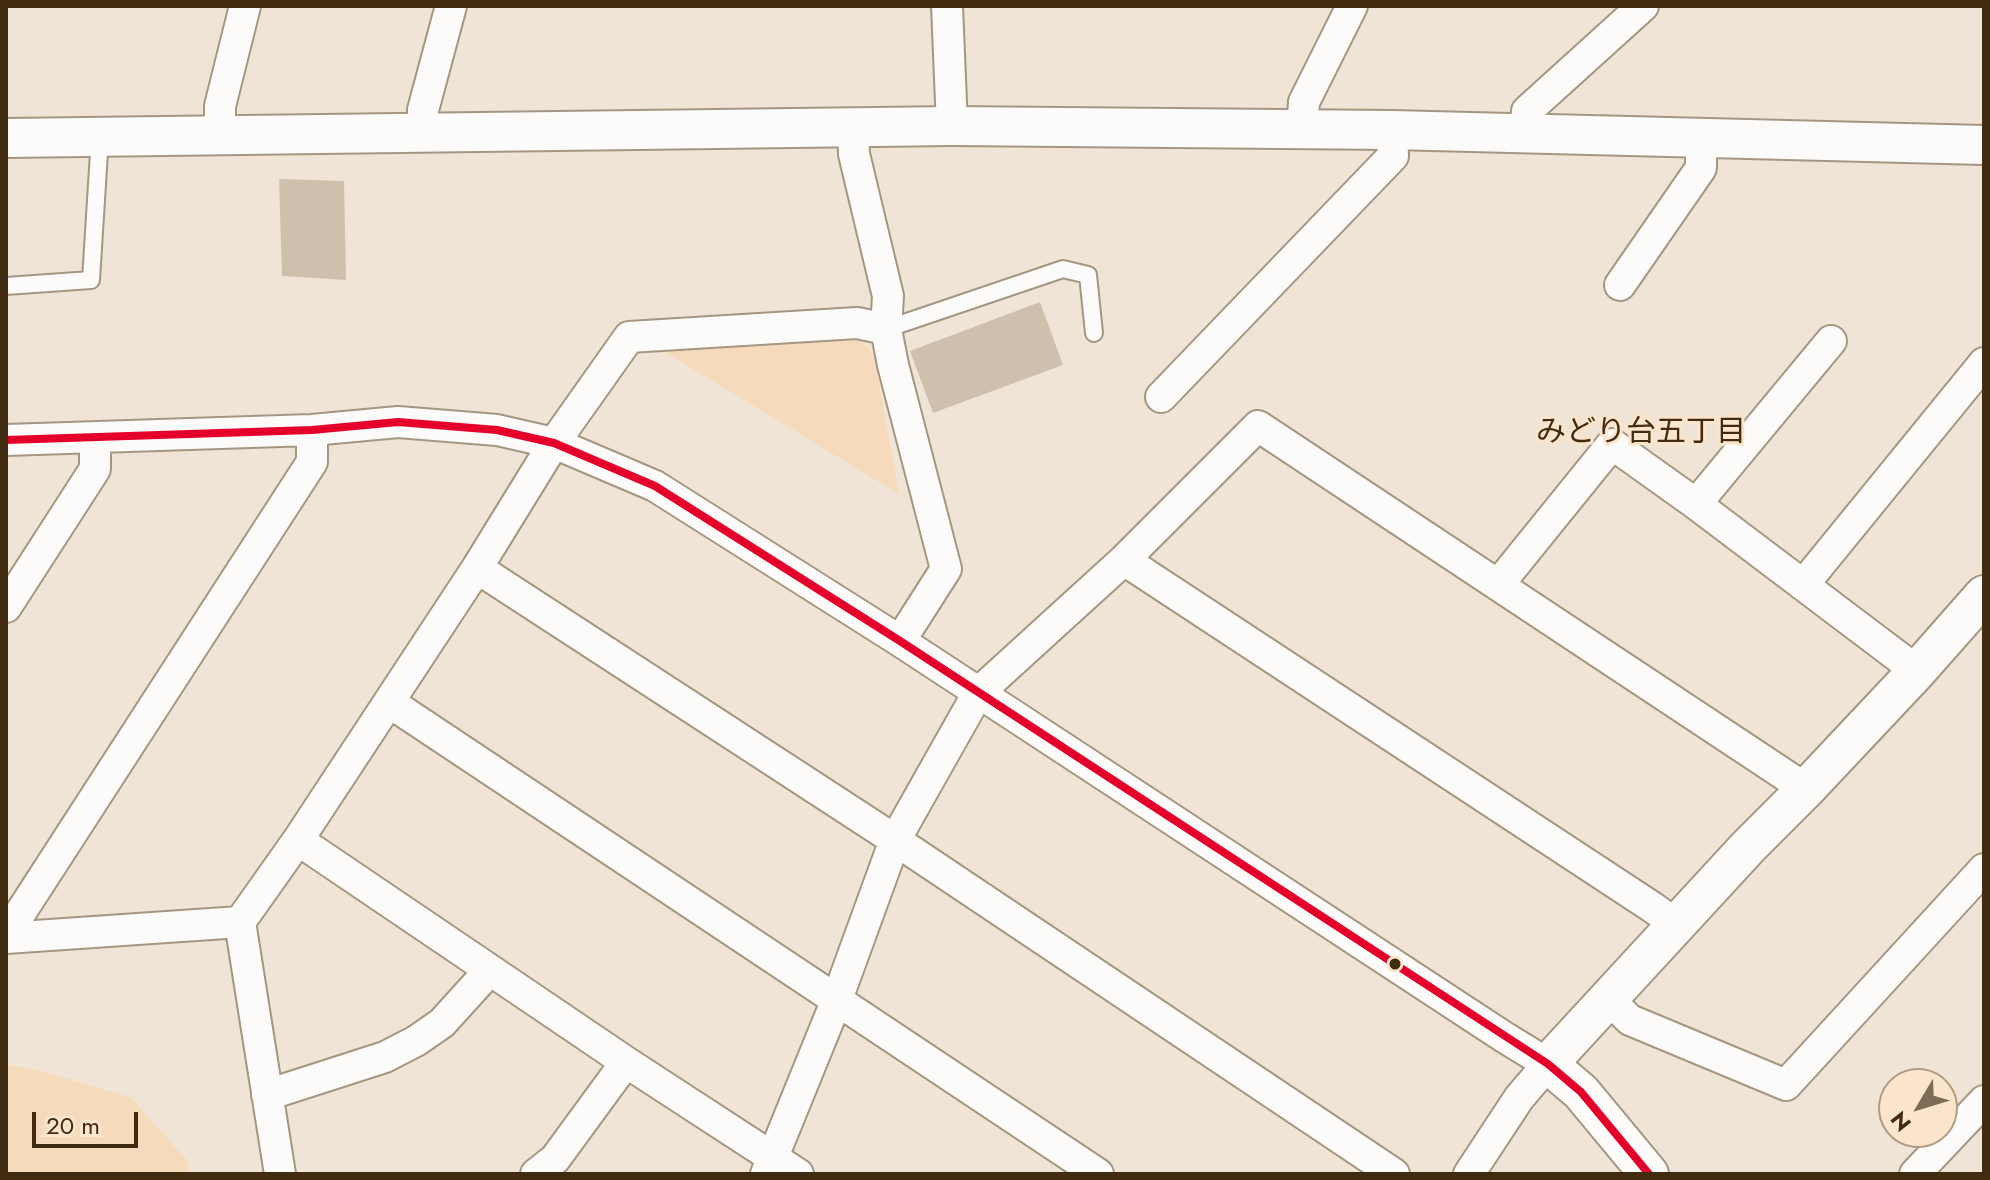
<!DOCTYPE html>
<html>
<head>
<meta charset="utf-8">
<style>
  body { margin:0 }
  #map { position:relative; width:1990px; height:1180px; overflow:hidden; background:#f0e4d6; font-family:Jost,sans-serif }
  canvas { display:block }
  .frame { position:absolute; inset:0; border:8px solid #412c11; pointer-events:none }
  .north { position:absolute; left:1878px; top:1068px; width:80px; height:80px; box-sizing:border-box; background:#fbe5cc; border:2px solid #b19b81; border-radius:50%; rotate:232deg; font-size:22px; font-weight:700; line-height:32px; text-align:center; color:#412c11 }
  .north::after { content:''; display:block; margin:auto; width:28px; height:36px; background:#7e6c56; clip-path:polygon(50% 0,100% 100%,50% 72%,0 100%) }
  .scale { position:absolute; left:32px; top:1112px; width:106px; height:36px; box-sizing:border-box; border:4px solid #412c11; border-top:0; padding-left:10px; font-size:24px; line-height:28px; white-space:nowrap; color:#412c11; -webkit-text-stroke:6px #fbe5cc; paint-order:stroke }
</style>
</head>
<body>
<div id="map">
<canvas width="1990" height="1180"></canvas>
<div class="frame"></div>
<div class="north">N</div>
<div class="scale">20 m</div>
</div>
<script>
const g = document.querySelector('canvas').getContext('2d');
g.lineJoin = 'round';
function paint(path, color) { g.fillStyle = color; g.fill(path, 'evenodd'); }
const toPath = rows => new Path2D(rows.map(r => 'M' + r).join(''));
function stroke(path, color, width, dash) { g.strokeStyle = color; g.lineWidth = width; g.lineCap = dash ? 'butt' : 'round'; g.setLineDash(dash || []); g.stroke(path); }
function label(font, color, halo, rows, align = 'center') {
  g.font = font + ' Jost,"Noto Sans JP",sans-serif'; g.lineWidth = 6; g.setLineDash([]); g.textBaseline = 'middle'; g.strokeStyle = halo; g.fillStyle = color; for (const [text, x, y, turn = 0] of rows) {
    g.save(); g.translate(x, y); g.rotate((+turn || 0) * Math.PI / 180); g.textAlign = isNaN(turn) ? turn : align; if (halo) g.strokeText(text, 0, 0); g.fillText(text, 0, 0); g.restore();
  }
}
const green = toPath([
  [857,339,870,349,875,360,899,494,655,346],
  [6,1064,45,1072,130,1097,187,1160,189,1174,6,1174]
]);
const building = toPath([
  [279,179,344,181,346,280,282,276],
  [1040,302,1063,365,933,413,910,351]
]);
const service = toPath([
  [6,286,91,280,100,136],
  [886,329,1063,269,1088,275,1094,333]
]);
const minor = toPath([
  [947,6,952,126],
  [853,128,854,154,888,296,886,329,893,365,946,569,900,641],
  [1302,130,1304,102,1352,6],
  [423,131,423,110,451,6],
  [220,134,220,106,245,6],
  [1525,135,1527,111,1643,6],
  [1620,285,1701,168,1701,140],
  [1161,397,1393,156,1392,130],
  [6,440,312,430,398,422,497,430,554,443,655,486,900,641,1504,1037,1548,1064,1519,1098,1469,1174],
  [1696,504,1831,341],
  [1124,560,1652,907,1677,925],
  [477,568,895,840,1394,1174],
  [1498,585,1612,444,1696,504,1917,671],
  [1803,585,1984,363],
  [6,607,95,469,95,438],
  [389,702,1098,1174],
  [298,840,626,1062,798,1174],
  [6,935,312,462,312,430],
  [6,938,240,922],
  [1608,999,1630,1020,1786,1085,1984,869],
  [267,1095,385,1057,416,1041,442,1023,490,970],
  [280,1174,240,922,298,840,477,568,554,443,629,337,857,323,886,329],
  [536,1174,555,1159,626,1062],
  [766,1174,836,1002,895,840,978,693,1124,560,1258,426,1806,789],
  [1915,1174,1984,1101]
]);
const tertiary = toPath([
  [6,138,952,126,1392,130,1984,145],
  [1649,1174,1581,1092,1548,1064,1748,847,1806,789,1917,671,1984,595]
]);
const bus1 = toPath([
  [6,440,312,430,398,422,497,430,554,443,655,486,900,641,1548,1064,1581,1092,1649,1174]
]);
const markers = [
  [1395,964,7,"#412c11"]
];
const neighbourhoodNames = [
  ["みどり台五丁目",1641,434]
];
paint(green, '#f5dabb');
paint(building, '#cfc0ad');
stroke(service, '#a59682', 20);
stroke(minor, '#a59682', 34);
stroke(tertiary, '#a59682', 42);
stroke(service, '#fdfbf9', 16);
stroke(minor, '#fdfbf9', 30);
stroke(tertiary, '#fdfbf9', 38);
stroke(bus1, '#e4002b', 8);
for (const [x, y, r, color] of markers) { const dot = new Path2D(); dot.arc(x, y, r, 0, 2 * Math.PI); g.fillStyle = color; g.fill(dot); stroke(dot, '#fbe5cc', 3); }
label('30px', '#412c11', '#fbe5cc', neighbourhoodNames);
</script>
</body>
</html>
